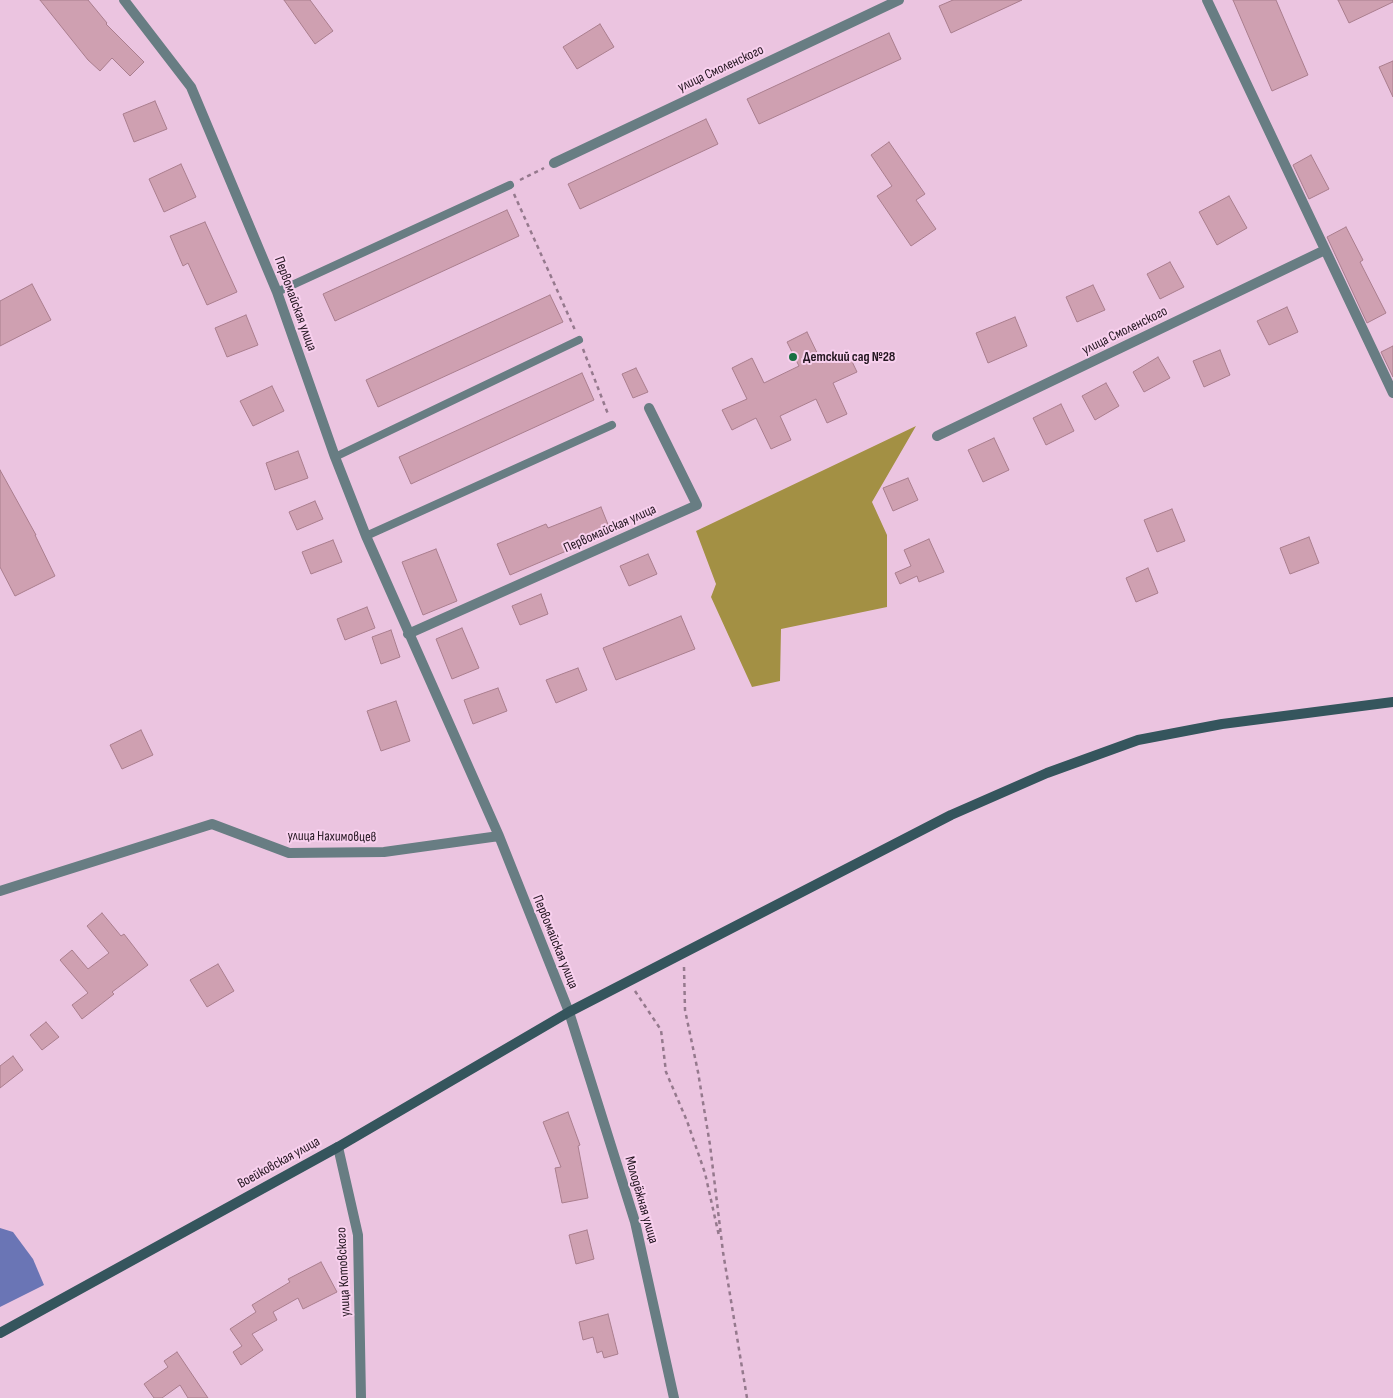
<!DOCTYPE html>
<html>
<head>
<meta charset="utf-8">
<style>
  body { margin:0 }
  canvas { display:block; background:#ebc4e0 }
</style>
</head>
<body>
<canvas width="1393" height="1398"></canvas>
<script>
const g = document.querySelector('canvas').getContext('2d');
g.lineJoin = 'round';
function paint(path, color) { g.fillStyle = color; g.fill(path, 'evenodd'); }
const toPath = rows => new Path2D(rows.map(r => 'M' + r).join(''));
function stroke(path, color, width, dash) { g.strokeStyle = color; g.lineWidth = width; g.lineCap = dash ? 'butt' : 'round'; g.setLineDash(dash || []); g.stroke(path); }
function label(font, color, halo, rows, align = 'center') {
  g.font = font + ' "Sofia Sans Condensed",sans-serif'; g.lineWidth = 4; g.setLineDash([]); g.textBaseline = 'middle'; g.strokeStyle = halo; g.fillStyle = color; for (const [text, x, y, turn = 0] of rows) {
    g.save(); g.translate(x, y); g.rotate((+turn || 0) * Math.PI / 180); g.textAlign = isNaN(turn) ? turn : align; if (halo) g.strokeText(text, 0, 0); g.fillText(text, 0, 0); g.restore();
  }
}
const forest = toPath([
  [916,426,872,502,887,535,887,607,781,629,780,681,752,687,711,597,716,584,696,531]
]);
const water = toPath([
  [0,1228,13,1232,33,1259,44,1285,0,1307]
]);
const building = toPath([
  [40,0,88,0,107,23,106,24,144,62,130,76,112,58,100,71,88,60,40,0],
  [284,0,310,0,333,31,315,44,284,0],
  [953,0,1022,0,951,33,939,6,953,0],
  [1233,0,1276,0,1308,75,1272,91,1233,0],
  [1338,0,1393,0,1393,2,1349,23,1338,0],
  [600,24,614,47,577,69,563,47,600,24],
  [889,33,901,59,759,124,747,99,889,33],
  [1393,61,1393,97,1379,67,1393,61],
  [155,101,167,129,134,142,123,114,155,101],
  [706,119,718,144,580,209,568,184,706,119],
  [889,142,925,194,916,200,936,229,911,246,877,196,892,186,871,155,889,142],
  [1311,155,1329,189,1309,199,1293,165,1311,155],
  [181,164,196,197,164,212,149,179,181,164],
  [1229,196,1247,228,1217,245,1199,212,1229,196],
  [507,210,519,236,335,321,323,294,507,210],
  [205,222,237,292,207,305,188,263,183,266,170,236,205,222],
  [1346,227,1363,260,1360,262,1386,313,1367,323,1327,237,1346,227],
  [1170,262,1184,287,1160,299,1147,274,1170,262],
  [32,284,51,320,0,346,0,301,32,284],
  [1093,285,1105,310,1077,322,1066,297,1093,285],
  [550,295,563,322,378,407,366,380,550,295],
  [1287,307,1298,332,1269,345,1257,321,1287,307],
  [246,315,258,345,227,357,215,328,246,315],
  [1015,317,1027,346,988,363,976,333,1015,317],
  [807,332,822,363,847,351,857,372,833,383,847,414,827,423,816,399,780,416,791,440,771,449,756,418,732,430,722,410,747,399,732,368,752,358,764,383,799,366,787,342,807,332],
  [1393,346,1393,377,1381,352,1393,346],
  [1220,350,1230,375,1204,387,1193,361,1220,350],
  [1158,357,1170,378,1144,392,1133,372,1158,357],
  [636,368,648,392,633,398,622,374,636,368],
  [582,373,594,400,411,484,399,457,582,373],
  [1106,383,1119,406,1095,420,1082,396,1106,383],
  [272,386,284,411,253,426,240,401,272,386],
  [1061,404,1074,431,1046,445,1033,418,1061,404],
  [994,438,1009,470,983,482,968,450,994,438],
  [298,451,308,478,275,490,266,463,298,451],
  [0,470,36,535,35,535,55,576,15,596,0,567,0,470],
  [908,478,918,500,893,511,883,488,908,478],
  [315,501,323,519,297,530,289,512,315,501],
  [601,507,611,532,510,575,497,544,546,524,548,528,601,507],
  [1172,509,1185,541,1157,552,1144,520,1172,509],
  [1309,537,1319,563,1290,574,1280,548,1309,537],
  [929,539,944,572,919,582,917,576,900,584,895,573,911,566,904,550,929,539],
  [333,540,342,562,311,574,302,552,333,540],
  [436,549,457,601,423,615,402,562,436,549],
  [648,554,657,574,629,586,620,566,648,554],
  [1148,568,1158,593,1136,602,1126,578,1148,568],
  [541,594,548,614,520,625,512,606,541,594],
  [367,607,375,628,345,640,337,619,367,607],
  [681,616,695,649,616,680,603,648,681,616],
  [462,628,479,668,452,679,436,639,462,628],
  [391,630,400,657,381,664,372,637,391,630],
  [578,668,587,690,556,703,546,680,578,668],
  [498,688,507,711,473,724,464,700,498,688],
  [396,701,410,741,381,751,367,711,396,701],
  [141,730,153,755,122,769,110,745,141,730],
  [102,913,121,936,124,934,148,965,112,992,114,994,82,1019,72,1005,88,993,60,960,72,950,88,969,109,953,87,926,102,913],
  [218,964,234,991,207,1007,190,980,218,964],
  [46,1022,59,1037,42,1050,30,1035,46,1022],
  [13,1056,23,1070,0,1088,0,1066,13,1056],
  [568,1112,580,1145,578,1146,588,1198,562,1203,555,1168,561,1167,543,1122,568,1112],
  [587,1230,594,1259,576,1264,569,1235,587,1230],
  [321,1262,337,1292,303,1309,298,1298,273,1312,277,1320,252,1334,263,1350,241,1365,233,1352,242,1346,230,1329,256,1312,252,1305,290,1282,288,1279,321,1262],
  [608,1314,618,1354,604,1358,602,1351,597,1353,593,1337,583,1340,579,1322,608,1314],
  [177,1352,208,1398,188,1398,180,1385,162,1398,154,1398,144,1384,168,1367,164,1361,177,1352]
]);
const path = toPath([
  [520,180,544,168],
  [514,194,575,330],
  [583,349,608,414],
  [684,967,685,1010,698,1072,710,1145,723,1252,747,1398],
  [635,991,661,1030,666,1072,687,1121,705,1173,719,1236]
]);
const service = toPath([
  [277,292,510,185],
  [335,457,579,340],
  [366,536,612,425]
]);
const minor = toPath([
  [124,0,191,87,277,292,335,457,366,536,499,836,569,1012,635,1222,674,1398],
  [1207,0,1393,393],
  [554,163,899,0],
  [937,436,1325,250],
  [408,634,697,505,649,408],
  [0,891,212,824,289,853,384,852,499,836],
  [338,1147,358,1235,361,1398]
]);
const secondary = toPath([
  [0,1333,338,1147,569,1012,951,815,1047,773,1138,740,1222,724,1393,702]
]);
const markers = [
  [793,357,5,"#187043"]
];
const streetNames = [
  ["улица Смоленского",721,69,-25],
  ["Первомайская улица",295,304,70],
  ["улица Смоленского",1125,331,-26],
  ["Первомайская улица",610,529,-24],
  ["улица Нахимовцев",332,837,1],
  ["Первомайская улица",555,942,68],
  ["Воейковская улица",279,1163,-29],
  ["Молодёжная улица",641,1200,74],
  ["улица Котовского",344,1272,-93]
];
const poiNames = [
  ["Детский сад №28",803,357]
];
paint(forest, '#a39044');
paint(water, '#6a75b5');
paint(building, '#cfa0b1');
stroke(building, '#aa7e8e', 1);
stroke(path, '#95798d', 2.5, [4, 4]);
stroke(service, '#687d83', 8);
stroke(minor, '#687d83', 10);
stroke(secondary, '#35555d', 10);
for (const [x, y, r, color] of markers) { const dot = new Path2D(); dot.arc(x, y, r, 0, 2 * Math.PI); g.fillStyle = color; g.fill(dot); stroke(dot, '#f8d0ee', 2); }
label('14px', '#22151f', '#f8d0ee', streetNames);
label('bold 14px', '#22151f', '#f8d0ee', poiNames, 'left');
</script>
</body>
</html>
